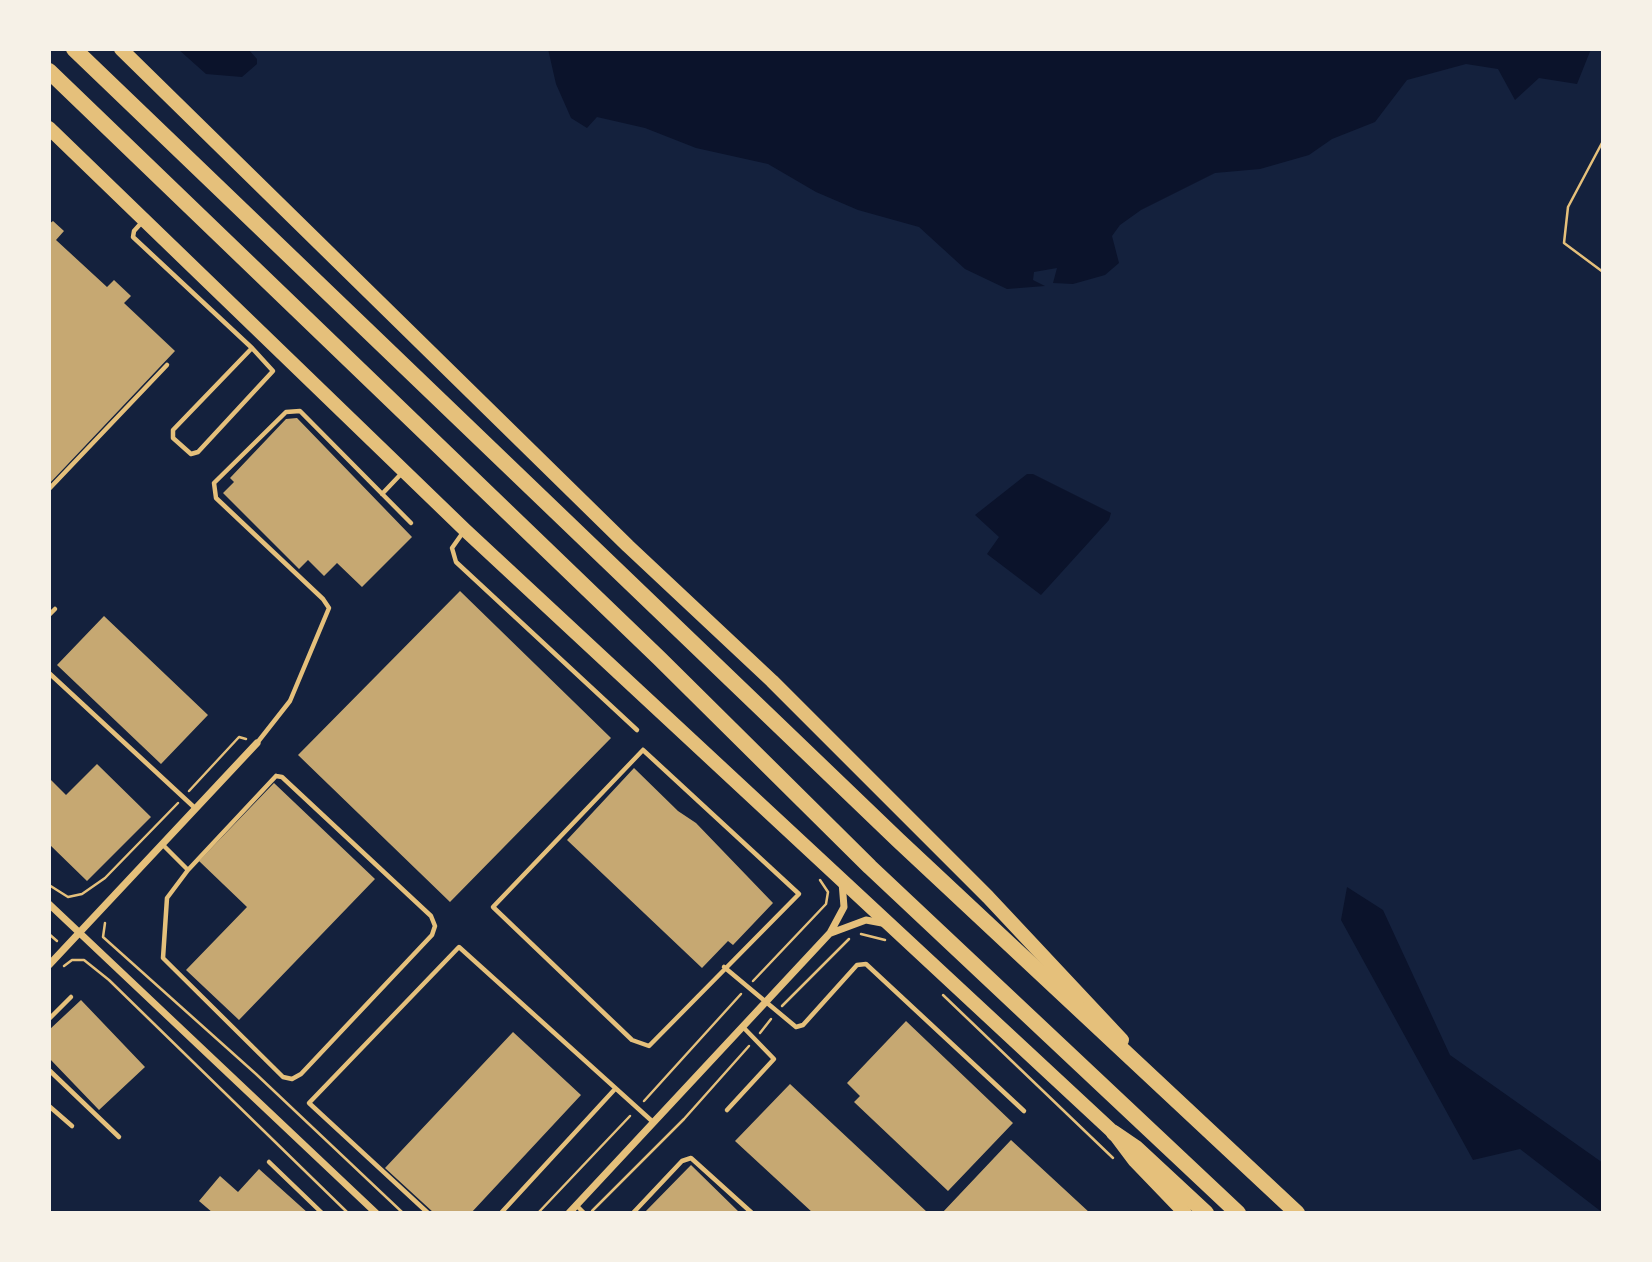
<!DOCTYPE html>
<html>
<head>
<meta charset="utf-8">
<style>
  body { margin:0 }
  #map { position:relative; width:1652px; height:1262px; overflow:hidden; background:#14213d; font-family:Cabin,sans-serif }
  canvas { display:block }
  .frame { position:absolute; inset:0; border:51px solid #f6f1e7; pointer-events:none }
</style>
</head>
<body>
<div id="map">
<canvas width="1652" height="1262"></canvas>
<div class="frame"></div>
</div>
<script>
const g = document.querySelector('canvas').getContext('2d');
g.lineJoin = 'round';
function paint(path, color) { g.fillStyle = color; g.fill(path, 'evenodd'); }
const toPath = rows => new Path2D(rows.map(r => 'M' + r).join(''));
function stroke(path, color, width, dash) { g.strokeStyle = color; g.lineWidth = width; g.lineCap = dash ? 'butt' : 'round'; g.setLineDash(dash || []); g.stroke(path); }
const water = toPath([
  [178,49,248,49,257,59,257,64,242,77,206,74],
  [548,49,1591,49,1577,84,1539,78,1515,100,1498,69,1466,64,1407,80,1375,122,1332,139,1309,155,1260,169,1215,173,1141,210,1120,225,1112,236,1119,263,1105,275,1073,284,1053,283,1057,268,1034,272,1033,280,1045,286,1007,289,965,269,919,227,858,210,816,192,768,164,696,148,645,128,597,117,587,128,571,118,556,84],
  [1027,474,1033,474,1111,513,1109,520,1041,595,987,554,999,537,975,515],
  [1347,887,1383,910,1450,1055,1603,1163,1603,1213,1520,1149,1473,1160,1341,920]
]);
const building = toPath([
  [53,221,64,231,56,240,107,287,114,280,131,296,124,303,175,351,49,484,49,224],
  [297,418,412,537,362,587,337,563,324,576,308,560,299,569,223,493,234,482,230,478,286,419],
  [460,591,611,738,450,902,298,755],
  [104,616,208,715,161,764,57,665],
  [97,764,151,817,87,881,49,844,49,778,66,795],
  [634,768,678,811,696,823,773,903,733,945,728,941,702,968,567,840],
  [274,783,375,879,239,1020,186,970,247,907,199,861],
  [81,1000,145,1067,99,1110,49,1058,49,1030],
  [906,1021,1013,1123,948,1191,854,1102,860,1096,847,1083],
  [513,1032,581,1095,471,1213,434,1213,385,1168],
  [790,1084,927,1212,813,1213,735,1141],
  [1011,1140,1090,1213,942,1213],
  [691,1165,740,1213,644,1213],
  [259,1169,308,1213,213,1213,199,1201,220,1176,238,1192]
]);
const path = toPath([
  [1603,141,1568,207,1564,243,1603,272],
  [189,791,239,737,246,739],
  [49,885,68,897,82,894,105,878,178,803],
  [105,923,103,937,256,1074,403,1213],
  [49,934,57,941],
  [861,934,885,940],
  [64,966,72,960,84,960,109,980,348,1213],
  [753,981,826,904,828,892,820,880],
  [943,995,1113,1158],
  [782,1006,849,939],
  [760,1033,771,1019],
  [644,1101,741,994],
  [592,1211,684,1119,749,1046],
  [538,1213,630,1116]
]);
const service = toPath([
  [143,221,134,231,133,237,252,348,273,371,198,452,191,454,173,438,173,430,252,348],
  [49,489,167,365],
  [382,494,401,474],
  [464,531,452,548,456,562,637,730],
  [49,615,55,609],
  [49,673,196,809],
  [257,743,290,701,329,608,323,599,216,498,214,483,286,412,300,411,411,523],
  [643,750,799,894,649,1046,632,1040,493,907,643,750],
  [276,776,282,777,431,916,435,926,432,935,301,1074,292,1079,283,1077,163,958,167,898,188,870,276,776],
  [162,844,188,870],
  [724,967,796,1027,803,1025,857,965,866,964,1024,1111],
  [49,1019,71,997],
  [49,1070,119,1137],
  [49,1106,72,1126],
  [727,1110,774,1059,743,1027],
  [269,1162,322,1213],
  [576,1205,584,1213],
  [428,1213,309,1103,459,947,653,1122],
  [501,1213,615,1089],
  [633,1213,682,1161,691,1158,752,1213]
]);
const minor = toPath([
  [49,904,376,1213],
  [831,933,866,920,882,923],
  [49,965,257,743],
  [569,1213,830,933,844,907,842,882]
]);
const primary = toPath([
  [121,49,628,546,772,681,988,897,1122,1040],
  [49,128,465,530,1114,1133,1135,1161,1185,1213]
]);
const motorway = toPath([
  [74,49,898,840,1297,1213],
  [49,71,659,658,870,867,1238,1213],
  [1114,1133,1136,1148,1206,1213]
]);
paint(water, '#0b132b');
paint(building, '#c6a872');
stroke(path, '#e5c07b', 2.5);
stroke(service, '#e5c07b', 4.5);
stroke(minor, '#e5c07b', 7);
stroke(primary, '#e5c07b', 14);
stroke(motorway, '#e5c07b', 16);
</script>
</body>
</html>
